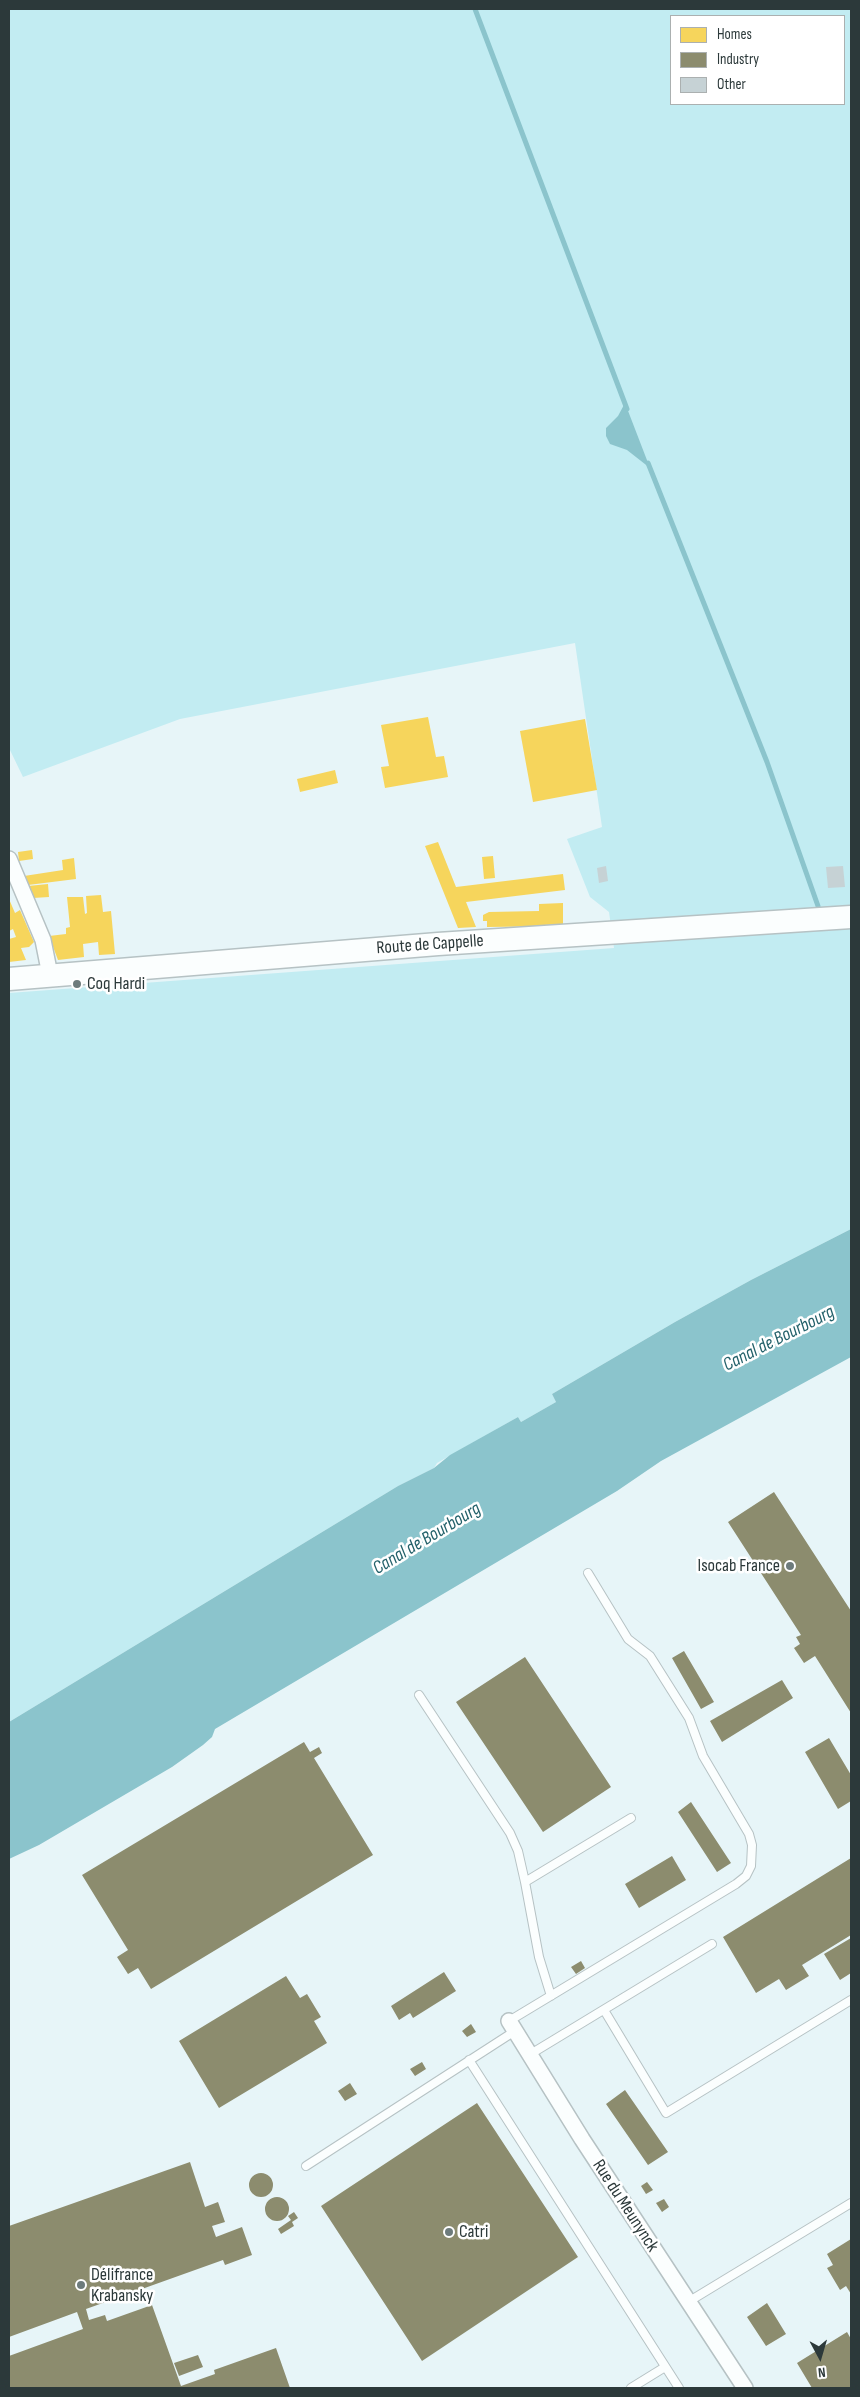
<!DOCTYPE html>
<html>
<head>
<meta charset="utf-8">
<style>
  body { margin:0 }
  #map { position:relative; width:860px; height:2397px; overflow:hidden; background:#e7f5f8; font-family:"Sofia Sans Condensed",sans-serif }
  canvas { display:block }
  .frame { position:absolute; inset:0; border:10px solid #2c393a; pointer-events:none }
  .legend { position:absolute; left:670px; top:15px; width:175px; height:90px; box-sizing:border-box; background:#fff; border:1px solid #abb0b0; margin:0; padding:6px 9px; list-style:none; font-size:15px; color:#2c393a }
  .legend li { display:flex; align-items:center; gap:10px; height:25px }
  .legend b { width:25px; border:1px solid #abb0b0 }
  .north { position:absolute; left:795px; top:2332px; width:50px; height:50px; -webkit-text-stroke:4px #fff; paint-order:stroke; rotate:174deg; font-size:14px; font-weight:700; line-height:20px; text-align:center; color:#2c393a }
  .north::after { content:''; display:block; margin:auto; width:18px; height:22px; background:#2c393a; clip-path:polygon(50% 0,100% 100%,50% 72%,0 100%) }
</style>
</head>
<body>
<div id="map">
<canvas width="860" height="2397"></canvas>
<div class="frame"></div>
<ul class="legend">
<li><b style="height:14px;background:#f6d55c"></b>Homes</li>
<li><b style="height:14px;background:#8c8c6e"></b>Industry</li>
<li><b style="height:14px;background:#c6d2d5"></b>Other</li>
</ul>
<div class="north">N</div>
</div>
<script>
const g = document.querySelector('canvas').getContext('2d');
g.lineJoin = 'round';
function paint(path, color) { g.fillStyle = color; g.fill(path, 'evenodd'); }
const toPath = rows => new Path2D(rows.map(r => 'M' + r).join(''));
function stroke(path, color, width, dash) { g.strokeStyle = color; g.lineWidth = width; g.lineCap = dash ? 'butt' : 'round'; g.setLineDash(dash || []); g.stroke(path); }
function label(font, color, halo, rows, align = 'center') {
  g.font = font + ' "Sofia Sans Condensed",sans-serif'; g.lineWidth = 5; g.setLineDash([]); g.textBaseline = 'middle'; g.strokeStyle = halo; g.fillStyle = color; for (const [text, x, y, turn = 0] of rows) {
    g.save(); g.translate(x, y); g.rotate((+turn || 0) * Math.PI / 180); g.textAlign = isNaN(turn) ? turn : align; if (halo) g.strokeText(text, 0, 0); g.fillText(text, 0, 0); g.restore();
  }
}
const green = toPath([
  [9,9,851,9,851,1229,751,1280,675,1322,552,1394,556,1402,521,1422,518,1417,437,1463,434,1468,398,1486,9,1722,9,993,614,948,609,912,590,897,567,839,602,827,575,643,180,719,23,777,9,748],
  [671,16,844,16,844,104,671,104]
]);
const water = toPath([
  [625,403,650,468,627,450,610,444,606,436,606,428,618,416],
  [851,1229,851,1357,661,1461,617,1491,215,1729,212,1737,203,1745,172,1767,39,1845,9,1859,9,1722,398,1486,434,1468,450,1455,518,1417,521,1422,556,1402,552,1394,675,1322,751,1280]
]);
const homes = toPath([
  [428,717,436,757,444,756,448,777,385,788,381,767,389,766,381,725],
  [585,719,597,790,533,802,520,731],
  [335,770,338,783,300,792,297,779],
  [438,842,456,887,563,874,565,890,466,902,476,927,458,928,425,846],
  [32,850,33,859,19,861,18,852],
  [493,856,495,878,484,879,482,857],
  [74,858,76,879,28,885,24,876,63,870,62,860],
  [48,884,49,897,33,898,28,886],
  [101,895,103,912,111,911,115,954,99,955,98,942,83,944,84,957,58,960,49,936,66,934,66,928,70,927,67,897,83,897,85,914,87,913,86,896],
  [9,899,15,913,20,910,34,942,29,947,21,948,26,960,9,962,9,939,16,937,13,929,9,931],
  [563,903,563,926,487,927,487,921,483,921,483,915,489,912,539,911,539,904]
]);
const industry = toPath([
  [774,1492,851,1611,851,1713,815,1656,804,1663,794,1648,800,1644,796,1637,801,1635,728,1522],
  [684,1651,714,1702,701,1709,672,1658],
  [525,1657,611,1787,543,1832,456,1702],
  [782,1680,793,1698,722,1742,710,1721],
  [829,1738,851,1775,851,1801,838,1809,805,1752],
  [304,1742,310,1752,319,1747,322,1753,314,1758,373,1855,151,1989,138,1968,128,1974,117,1957,128,1950,82,1875],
  [691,1802,731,1863,717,1872,678,1812],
  [672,1856,686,1880,639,1908,625,1884],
  [851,1858,851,1935,802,1965,809,1976,786,1990,779,1979,756,1993,723,1937],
  [851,1938,851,1973,840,1980,824,1954],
  [581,1961,585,1968,576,1974,571,1967],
  [444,1972,456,1991,413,2018,410,2013,399,2020,391,2006],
  [286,1976,300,1998,307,1994,321,2017,314,2021,327,2043,219,2108,179,2041],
  [471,2024,476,2032,467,2037,462,2031],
  [422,2062,426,2069,415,2076,410,2069],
  [350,2083,357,2094,345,2101,338,2091],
  [625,2090,668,2152,648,2165,606,2104],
  [477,2103,578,2257,422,2361,321,2206],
  [190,2162,205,2207,218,2202,225,2222,212,2226,216,2237,242,2227,252,2255,225,2265,223,2260,86,2309,89,2320,105,2315,107,2321,152,2305,181,2386,215,2374,214,2370,276,2348,290,2388,9,2388,9,2356,83,2329,77,2312,9,2337,9,2226],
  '249 2185a12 12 0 1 1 24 0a12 12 0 1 1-24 0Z',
  [647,2182,653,2190,646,2194,641,2186],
  '265 2209a12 12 0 1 1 24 0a12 12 0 1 1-24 0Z',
  [664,2199,669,2207,662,2212,656,2203],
  [294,2212,298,2218,292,2222,294,2226,281,2234,278,2229,291,2220,288,2216],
  [851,2239,851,2294,846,2286,840,2290,827,2268,833,2265,827,2254],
  [767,2303,786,2334,766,2346,747,2317],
  [847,2332,851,2339,851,2388,812,2388,797,2363],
  [198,2355,203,2367,179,2376,174,2363]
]);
const stream = toPath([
  [475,9,627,409],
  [648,463,767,762,818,906]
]);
const building = toPath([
  [606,866,608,881,599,883,597,868],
  [843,866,845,887,828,888,826,867]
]);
const lane = toPath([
  [419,1695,510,1833,518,1851,525,1882],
  [551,1996,539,1957,525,1882,631,1818],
  [604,2010,666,2113,851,2000],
  [509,2021,736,1884,746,1876,751,1866,752,1845,749,1834,703,1756,689,1718,650,1656,628,1639,588,1573],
  [529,2055,712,1944],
  [469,2060,679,2388],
  [306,2166,515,2031],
  [688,2302,851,2203],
  [631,2388,665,2367]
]);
const street = toPath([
  [9,859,43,940,50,975],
  [509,2021,582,2139,745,2388]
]);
const secondary = toPath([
  [9,979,438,944,851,917]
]);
const markers = [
  [77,984,5,"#6d7b7c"],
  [790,1566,5,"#6d7b7c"],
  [449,2232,5,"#6d7b7c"],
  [81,2285,5,"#6d7b7c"]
];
const streetNames = [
  ["Route de Cappelle",430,945,-4],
  ["Rue du Meunynck",625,2206,57]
];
const poiNames = [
  ["Coq Hardi",87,984],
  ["Isocab France",780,1566,"right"],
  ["Catri",459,2232],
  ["Délifrance",91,2275],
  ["Krabansky",91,2296]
];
const waterNames = [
  ["Canal de Bourbourg",779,1339,-27],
  ["Canal de Bourbourg",427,1539,-31]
];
paint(green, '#c2ecf2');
paint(water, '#8bc4cc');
paint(homes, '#f6d55c');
paint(industry, '#8c8c6e');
stroke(stream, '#8bc4cc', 5);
paint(building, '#c6d2d5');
stroke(lane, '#b6c2c4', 10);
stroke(street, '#b6c2c4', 18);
stroke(secondary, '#b6c2c4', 25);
stroke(lane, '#fbfefe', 8);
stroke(street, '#fbfefe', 15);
stroke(secondary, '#fbfefe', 22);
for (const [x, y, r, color] of markers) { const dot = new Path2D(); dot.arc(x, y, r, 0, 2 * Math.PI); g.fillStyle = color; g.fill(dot); stroke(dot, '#fff', 2); }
label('18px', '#2c393a', '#fff', streetNames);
label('18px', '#2c393a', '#fff', poiNames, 'left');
label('italic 19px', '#23616a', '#fff', waterNames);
</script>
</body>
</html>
